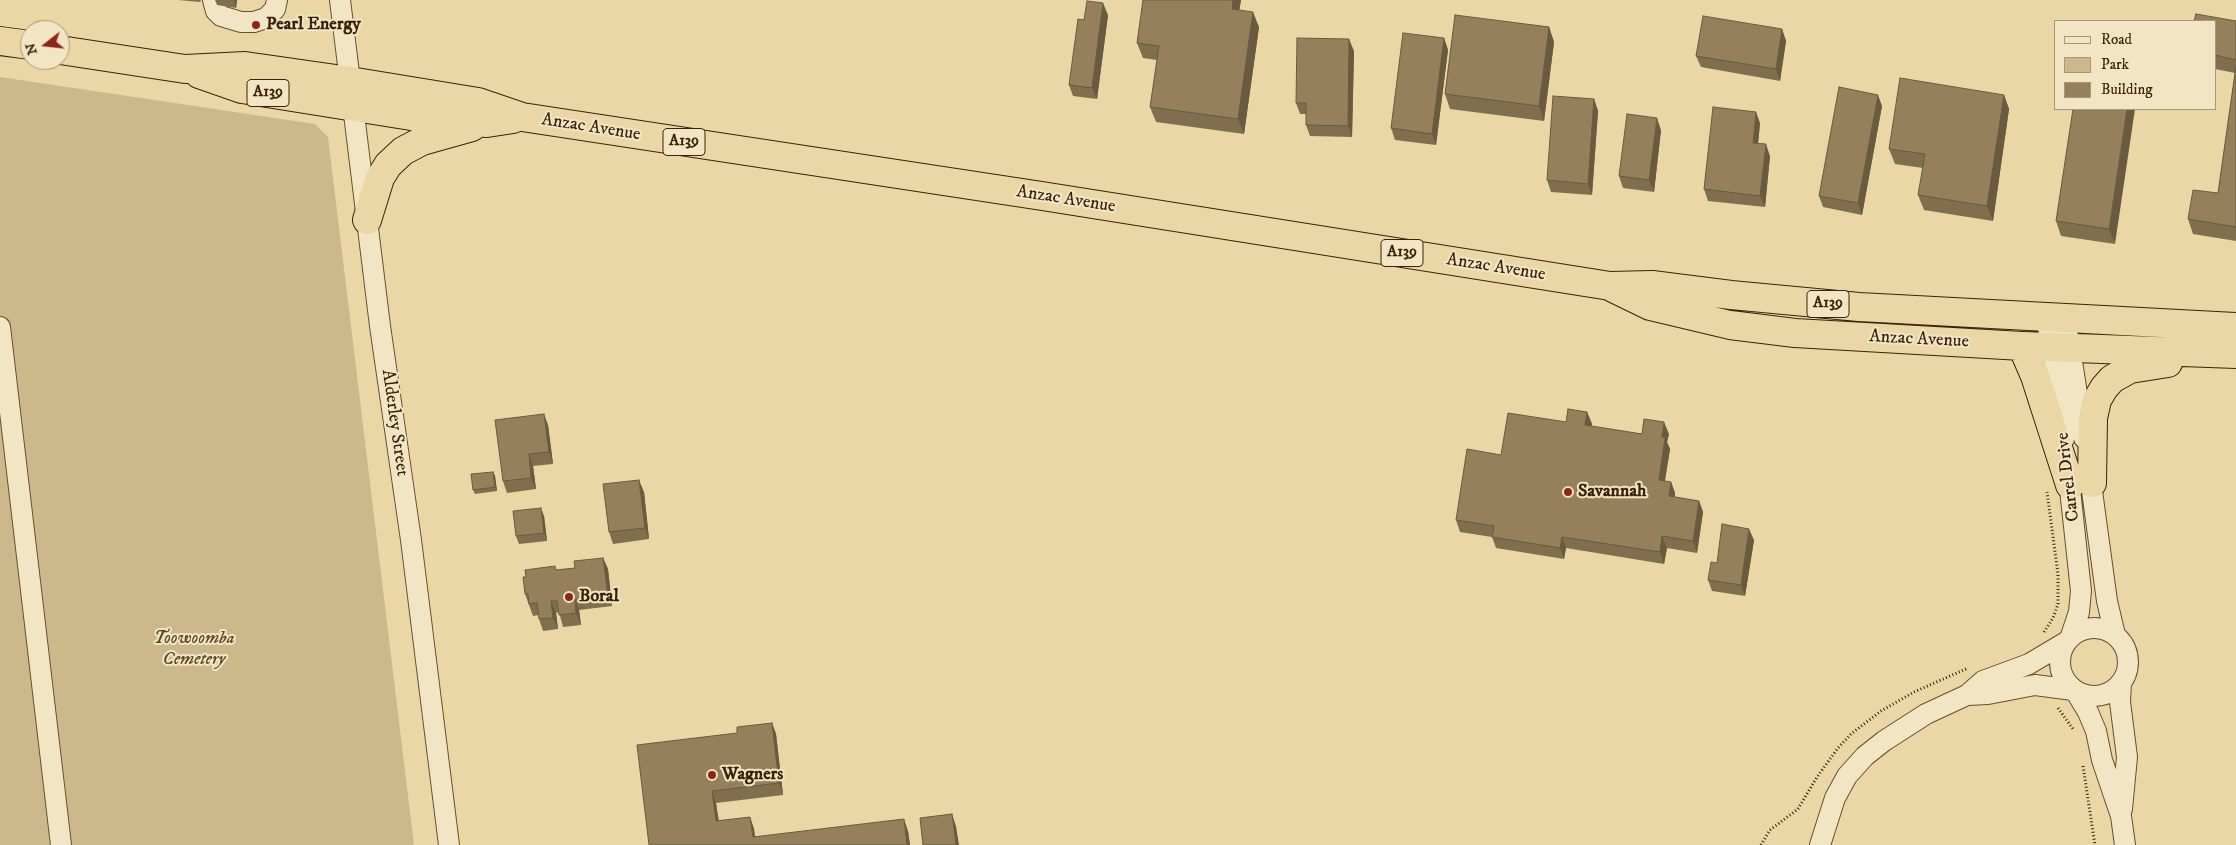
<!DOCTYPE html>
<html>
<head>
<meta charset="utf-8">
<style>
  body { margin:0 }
  #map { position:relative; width:2236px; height:845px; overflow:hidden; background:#ead7a5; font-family:"IM FELL DW Pica",serif }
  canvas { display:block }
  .legend { position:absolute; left:2054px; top:20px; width:162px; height:90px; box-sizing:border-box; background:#f1e5c4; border:1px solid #a8977a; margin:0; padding:6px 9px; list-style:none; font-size:15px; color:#3b220a }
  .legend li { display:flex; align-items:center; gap:10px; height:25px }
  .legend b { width:25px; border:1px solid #a8977a }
  .north { position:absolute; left:20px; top:20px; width:50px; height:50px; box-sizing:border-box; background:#f1e5c4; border:1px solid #a8977a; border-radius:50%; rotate:254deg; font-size:14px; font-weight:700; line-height:20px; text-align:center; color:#3b220a }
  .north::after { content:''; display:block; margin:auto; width:18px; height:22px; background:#8f2418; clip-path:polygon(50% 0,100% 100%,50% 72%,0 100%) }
</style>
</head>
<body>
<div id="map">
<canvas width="2236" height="845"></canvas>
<ul class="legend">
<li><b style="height:6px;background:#f1e5c4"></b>Road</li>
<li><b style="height:14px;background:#ccb88b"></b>Park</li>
<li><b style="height:14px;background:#96805b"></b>Building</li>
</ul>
<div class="north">N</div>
</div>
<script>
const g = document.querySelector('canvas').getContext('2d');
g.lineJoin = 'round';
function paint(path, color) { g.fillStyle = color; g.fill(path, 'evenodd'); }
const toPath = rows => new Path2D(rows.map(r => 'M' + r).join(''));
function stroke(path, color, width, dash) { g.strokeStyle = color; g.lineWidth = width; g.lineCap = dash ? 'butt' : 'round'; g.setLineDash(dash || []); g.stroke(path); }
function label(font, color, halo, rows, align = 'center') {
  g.font = font + ' "IM FELL DW Pica",serif'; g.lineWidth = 4; g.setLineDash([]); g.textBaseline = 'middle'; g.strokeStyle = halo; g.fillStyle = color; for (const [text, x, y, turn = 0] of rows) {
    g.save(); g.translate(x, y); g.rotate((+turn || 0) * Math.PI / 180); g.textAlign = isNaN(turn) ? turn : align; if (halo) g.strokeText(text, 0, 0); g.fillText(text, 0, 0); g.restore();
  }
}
const green = toPath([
  [0,77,315,124,328,137,414,845,0,845]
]);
const path = toPath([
  [2044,632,2053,618,2058,604,2058,574,2047,492],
  [2058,708,2073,729],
  [2083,766,2095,845],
  [1761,845,1770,830,1798,809,1817,777,1838,748,1851,734,1881,711,1914,692,1968,668]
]);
const minor = toPath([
  [213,0,216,11,221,16,241,22,254,22,266,18,275,9,277,0],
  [340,0,380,326,411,540,449,845],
  [2046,317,2056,371,2064,439],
  [0,327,61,845],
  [2068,336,2084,438],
  [2089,469,2107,601,2115,635],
  [2068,471,2081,591,2079,612,2071,636],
  '2060 662a34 34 0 1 1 68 0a34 34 0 1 1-68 0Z',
  [2121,683,2120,702,2127,757,2122,809],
  [2076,692,2088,712,2096,731,2102,760,2121,816,2125,845],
  [1967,695,1988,694,2035,685,2073,690],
  [1820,845,1835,798,1847,776,1865,756,1884,741,1926,714,1967,695,1983,681,2029,664,2066,642]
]);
const highway = toPath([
  [0,41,30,45],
  [60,50,185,69,245,66,350,81,478,102,522,117,1042,196,1610,286,1652,285,1731,295,1859,307,2236,327],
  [199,74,242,89,411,116,487,123,513,119],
  [367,220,380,178,388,165,403,151,422,141,472,127],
  [1613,288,1650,306,1730,325,1795,333,2022,346,2236,354],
  [2022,346,2035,376,2070,485],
  [2092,483,2093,418,2097,400,2104,388,2112,379,2130,369,2168,363]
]);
const wall = toPath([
  [178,0,201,0,200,2],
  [215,0,237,0,236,8,217,5],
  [1143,0,1241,0,1239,10,1259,27,1244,134,1156,122,1150,107,1157,60,1143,58,1137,43],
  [1108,15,1097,99,1073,96,1069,85],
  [2215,21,2236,21,2236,241,2193,234,2188,219,2218,193,2235,73,2215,69],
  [1549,27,1554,42,1544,121,1450,109,1445,94],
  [1782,29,1786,41,1780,81,1701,67,1696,56],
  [1444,38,1448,50,1436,145,1395,140,1391,128],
  [1354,51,1352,137,1310,136,1306,125,1306,114,1300,114,1296,103],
  [2004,95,2009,109,1993,221,1924,210,1918,195,1923,168,1895,164,1889,149],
  [1594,99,1598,111,1592,195,1551,192,1547,180],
  [1882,106,1862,215,1823,207,1819,196],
  [2073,109,2115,244,2061,236,2056,221],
  [1760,123,1758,144,1770,156,1765,207,1708,201,1704,189],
  [1661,130,1654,192,1623,188,1619,176],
  [1587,412,1592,424,1591,426,1642,434,1669,434,1667,442,1670,449,1665,481,1671,482,1675,493,1674,497,1699,501,1703,512,1697,553,1667,548,1664,564,1566,548,1564,559,1496,548,1492,537,1460,532,1456,520,1566,422],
  [548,425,553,464,533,466,536,489,507,493,503,481],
  [493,472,495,476,497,491,475,494,473,490],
  [644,492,649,539,613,544,609,532],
  [544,516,547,541,519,544,516,536],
  [1754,540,1745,596,1712,591,1708,580,1717,563],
  [603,558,608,569,612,606,579,610,581,625,563,627,559,612,556,613,558,629,543,631,539,619,539,615,533,616,525,594,556,570,575,568],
  [772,723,776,734,783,795,716,803,719,821,750,817,754,829,755,837,908,831,910,845,649,845,737,733]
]);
const shadedWall = toPath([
  [234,0,237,0,236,8],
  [1233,0,1241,0,1237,24,1232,9],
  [1103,3,1108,15,1097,99,1092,88],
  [1253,12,1259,27,1244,134,1238,119],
  [1549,27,1554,42,1544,121,1539,106],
  [1782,29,1786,41,1780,81,1776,69],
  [1444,38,1448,50,1436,145,1432,134],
  [1349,39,1354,51,1352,137,1348,126],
  [1878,95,1882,106,1862,215,1858,203],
  [2004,95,2009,109,1993,221,1987,206],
  [1594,99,1598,111,1592,195,1588,184],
  [2127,109,2135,109,2115,244,2109,229],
  [1756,112,1760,123,1757,155,1753,143],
  [1657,118,1661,130,1654,192,1649,180],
  [1766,144,1770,156,1765,207,1760,196],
  [1587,412,1592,424,1590,437,1585,425],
  [544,414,548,425,553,464,549,452],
  [1664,422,1669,434,1667,442,1670,449,1663,491,1659,480,1662,437],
  [529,454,533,466,536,489,531,478],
  [493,472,495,476,497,491,495,487],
  [639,480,644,492,649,539,645,528],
  [1671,482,1675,493,1673,508,1669,496],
  [1699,501,1703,512,1697,553,1693,541],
  [541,508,544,516,547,541,544,533],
  [1749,529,1754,540,1745,596,1741,585],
  [1662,536,1667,548,1664,564,1660,552],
  [1562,537,1566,548,1564,559,1560,548],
  [603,558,608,569,612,606,608,595],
  [575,599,579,610,581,625,576,613],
  [551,601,556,613,558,629,553,618],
  [772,723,776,734,783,795,779,783],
  [712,791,716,803,720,833,716,821],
  [952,814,956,826,959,845,956,845],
  [750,817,754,829,756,845,753,837],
  [904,819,908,831,910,845,907,845]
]);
const building = toPath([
  [1143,0,1233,0,1232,9,1253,12,1238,119,1150,107,1159,46,1137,43,1143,0],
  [1087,1,1103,3,1092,88,1069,85,1078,19,1084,20,1087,1],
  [2196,14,2236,21,2236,60,2215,55,2215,21,2194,21,2196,14],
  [1455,15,1549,27,1539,106,1445,94,1455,15],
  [1703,16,1782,29,1776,69,1696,56,1703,16],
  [1403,33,1444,38,1432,134,1391,128,1403,33],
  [1297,38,1349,39,1348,126,1306,125,1306,103,1296,103,1297,38],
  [2236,66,2236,227,2188,219,2193,190,2218,193,2236,66],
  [1900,78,2004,95,1987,206,1918,195,1925,154,1889,149,1900,78],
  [1839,87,1878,95,1858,203,1819,196,1839,87],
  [1553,96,1594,99,1588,184,1547,180,1553,96],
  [1713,107,1756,112,1753,143,1766,144,1760,196,1704,189,1713,107],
  [2073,109,2127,109,2109,229,2056,221,2073,109],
  [1627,114,1657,118,1649,180,1619,176,1627,114],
  [1568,409,1587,412,1585,425,1642,434,1644,419,1664,422,1662,437,1665,438,1659,480,1671,482,1669,496,1699,501,1693,541,1662,536,1660,552,1562,537,1560,548,1492,537,1494,526,1456,520,1467,449,1501,455,1508,413,1566,422,1568,409],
  [544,414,549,452,529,454,531,478,503,481,495,420,544,414],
  [493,472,495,487,473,490,471,474,493,472],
  [639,480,645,528,609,532,603,484,639,480],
  [541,508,544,533,516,536,513,511,541,508],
  [1722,524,1749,529,1741,585,1708,580,1711,562,1717,563,1722,524],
  [603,558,608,595,575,599,576,613,559,615,557,601,551,601,553,618,539,619,537,603,529,604,528,594,525,594,523,577,526,577,525,570,555,566,556,570,575,568,574,561,603,558],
  [772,723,779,783,712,791,716,821,750,817,753,837,904,819,907,845,649,845,637,745,737,733,737,727,772,723],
  [952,814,956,845,923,845,920,818,952,814]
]);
const markers = [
  [256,25,5,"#8f2418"],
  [1568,492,5,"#8f2418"],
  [569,597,5,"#8f2418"],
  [712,775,5,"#8f2418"]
];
const shields = [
  [268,93,42],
  [684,142,42],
  [1402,253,42],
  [1828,304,42]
];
const shieldNames = [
  ["A139",268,93],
  ["A139",684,142],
  ["A139",1402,253],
  ["A139",1828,304]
];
const poiNames = [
  ["Pearl Energy",266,25],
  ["Savannah",1578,492],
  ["Boral",579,597],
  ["Wagners",722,775]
];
const streetNames = [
  ["Anzac Avenue",591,128,9],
  ["Anzac Avenue",1066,200,9],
  ["Anzac Avenue",1496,268,9],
  ["Anzac Avenue",1919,340,3],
  ["Alderley Street",394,423,82],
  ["Carrel Drive",2069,477,-97]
];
const parkNames = [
  ["Toowoomba",194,639],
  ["Cemetery",194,660]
];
paint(green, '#ccb88b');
stroke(minor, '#674f31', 22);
stroke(highway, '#3b220a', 30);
stroke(path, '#3b220a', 3, [1, 2.5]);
stroke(minor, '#f1e5c4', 20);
stroke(highway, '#ead7a5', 28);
paint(wall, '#816e4e');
paint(shadedWall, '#695a40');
paint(building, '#96805b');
stroke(building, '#695a40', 1);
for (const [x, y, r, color] of markers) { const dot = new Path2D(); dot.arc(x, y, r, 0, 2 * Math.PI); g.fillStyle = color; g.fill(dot); stroke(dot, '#f1e5c4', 2); }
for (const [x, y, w] of shields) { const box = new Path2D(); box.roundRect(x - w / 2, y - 13.5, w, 27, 4); g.fillStyle = '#f1e5c4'; g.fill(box); stroke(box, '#3b220a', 1); }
label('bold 16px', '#3b220a', null, shieldNames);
label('bold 18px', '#3b220a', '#f1e5c4', poiNames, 'left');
label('18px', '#3b220a', '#f1e5c4', streetNames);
label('italic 18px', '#5f482a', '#f1e5c4', parkNames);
</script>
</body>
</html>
